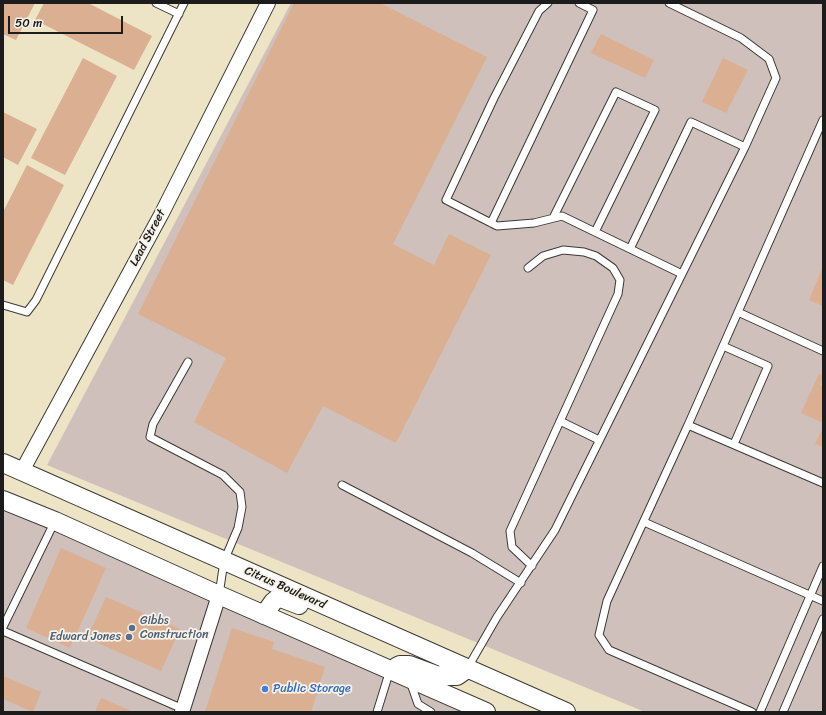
<!DOCTYPE html>
<html>
<head>
<meta charset="utf-8">
<style>
  body { margin:0 }
  #map { position:relative; width:826px; height:715px; overflow:hidden; background:#ede3c5; font-family:Sriracha,sans-serif }
  canvas { display:block }
  .frame { position:absolute; inset:0; border:4px solid #1c1c1c; pointer-events:none }
  .scale { position:absolute; left:8px; top:16px; width:115px; height:18px; box-sizing:border-box; border:2px solid #1c1c1c; border-top:0; padding-left:5px; font-size:12px; line-height:14px; white-space:nowrap; color:#1c1c1c; -webkit-text-stroke:3px #f7f3e8; paint-order:stroke }
</style>
</head>
<body>
<div id="map">
<canvas width="826" height="715"></canvas>
<div class="frame"></div>
<div class="scale">50 m</div>
</div>
<script>
const g = document.querySelector('canvas').getContext('2d');
g.lineJoin = 'round';
function paint(path, color) { g.fillStyle = color; g.fill(path, 'evenodd'); }
const toPath = rows => new Path2D(rows.map(r => 'M' + r).join(''));
function stroke(path, color, width, dash) { g.strokeStyle = color; g.lineWidth = width; g.lineCap = dash ? 'butt' : 'round'; g.setLineDash(dash || []); g.stroke(path); }
function label(font, color, halo, rows, align = 'center') {
  g.font = font + ' Sriracha,sans-serif'; g.lineWidth = 3.5; g.setLineDash([]); g.textBaseline = 'middle'; g.strokeStyle = halo; g.fillStyle = color; for (const [text, x, y, turn = 0] of rows) {
    g.save(); g.translate(x, y); g.rotate((+turn || 0) * Math.PI / 180); g.textAlign = isNaN(turn) ? turn : align; if (halo) g.strokeText(text, 0, 0); g.fillText(text, 0, 0); g.restore();
  }
}
const industrial = toPath([
  [291,3,823,3,823,712,645,712,47,465],
  [3,501,226,607,461,712,3,712]
]);
const building = toPath([
  [3,3,35,3,16,40,3,34],
  [44,3,88,3,152,36,134,70,35,20],
  [294,3,380,3,487,57,393,244,434,265,449,234,491,255,396,443,323,406,287,473,194,422,226,358,138,314],
  [601,34,654,60,645,78,591,53],
  [83,58,117,76,65,175,31,158],
  [723,58,748,70,726,113,702,102],
  [3,112,37,129,18,165,3,157],
  [27,165,64,185,13,285,3,280,3,212],
  [823,267,823,306,809,300],
  [819,374,823,375,820,385,823,387,823,423,801,413],
  [823,428,823,447,815,444],
  [61,548,106,568,70,648,26,628],
  [106,597,180,629,161,671,87,638],
  [232,628,274,642,272,649,325,667,311,712,205,712],
  [3,676,41,692,33,712,3,699],
  [101,698,134,712,95,712]
]);
const service = toPath([
  [156,3,179,14],
  [548,3,539,11,494,98,446,200,497,226,534,223,562,216,682,274],
  [553,218,616,92,655,110,595,232],
  [491,223,593,10,579,3],
  [630,249,691,122,745,147],
  [528,268,543,256,563,250,584,252,596,256,613,268,620,280,618,294,510,531,512,547,532,566],
  [3,305,27,312,36,300,184,3],
  [738,312,823,351],
  [723,346,768,366,734,444],
  [188,362,153,424,150,437,223,475,240,492,242,507,238,528,224,561,219,595],
  [560,421,599,440],
  [688,425,823,120],
  [342,485,472,553,521,583],
  [644,522,823,601],
  [3,627,55,521],
  [3,631,183,709],
  [467,669,497,617,555,530,745,147,776,78,769,59,741,38,669,3],
  [410,681,418,704,431,712],
  [377,712,390,670],
  [752,712,609,650,599,635,607,601,688,425,823,483],
  [760,712,823,566],
  [783,712,823,619]
]);
const minor = toPath([
  [22,471,162,213,268,3],
  [182,712,219,595]
]);
const tertiary = toPath([
  [3,463,566,712],
  [3,500,55,521,219,595,486,712],
  [264,615,273,602,278,598,281,598,299,605],
  [396,667,400,665,409,665,436,675,446,676,457,676,467,669]
]);
const markers = [
  [132,628,4,"#5c6f8a"],
  [129,637,4,"#5c6f8a"],
  [265,689,4,"#3f7fe0"]
];
const streetNames = [
  ["Lead Street",148,238,-62],
  ["Citrus Boulevard",285,588,24]
];
const serviceNames = [
  ["Gibbs",140,621],
  ["Construction",140,635],
  ["Edward Jones",121,637,"right"]
];
const shopNames = [
  ["Public Storage",273,689]
];
paint(industrial, '#cfc0bb');
paint(building, '#dbaf91');
stroke(service, '#3b3a35', 9);
stroke(minor, '#3b3a35', 16);
stroke(tertiary, '#3b3a35', 20);
stroke(service, '#fff', 7);
stroke(minor, '#fff', 14);
stroke(tertiary, '#fff', 18);
for (const [x, y, r, color] of markers) { const dot = new Path2D(); dot.arc(x, y, r, 0, 2 * Math.PI); g.fillStyle = color; g.fill(dot); stroke(dot, '#f7f3e8', 1.5); }
label('12px', '#1c1c1c', '#f7f3e8', streetNames);
label('12px', '#4e5e75', '#f7f3e8', serviceNames, 'left');
label('12px', '#366cbe', '#f7f3e8', shopNames, 'left');
</script>
</body>
</html>
